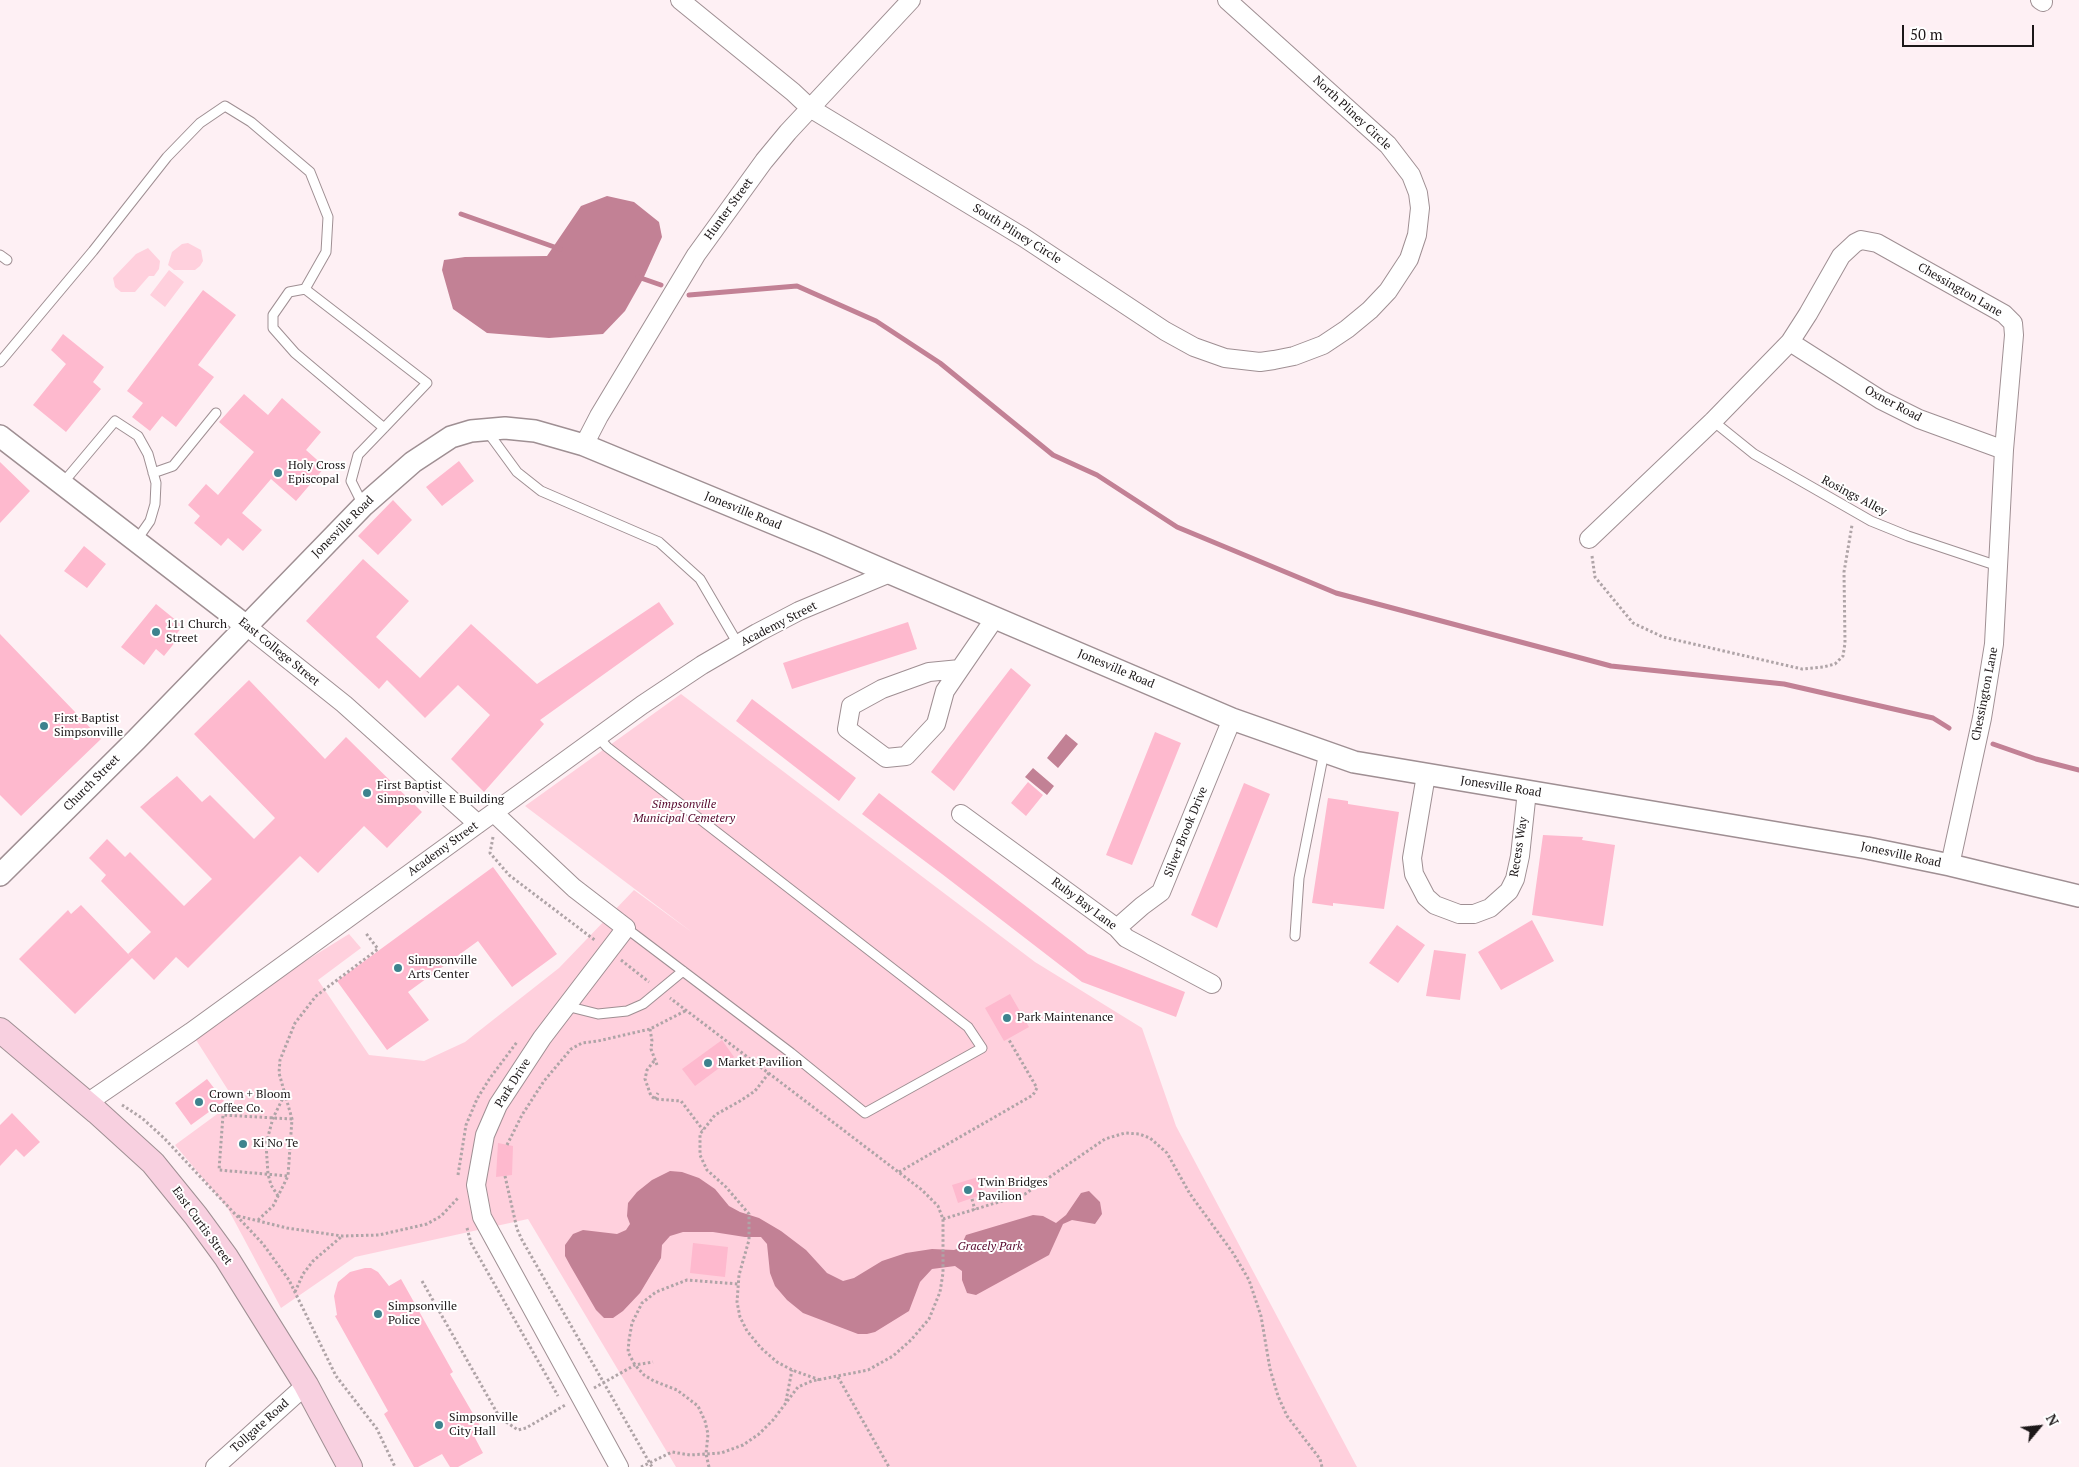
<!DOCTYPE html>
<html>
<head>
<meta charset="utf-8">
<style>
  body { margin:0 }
  #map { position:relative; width:2079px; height:1467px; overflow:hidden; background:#fef0f4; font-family:"PT Serif",serif }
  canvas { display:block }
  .north { position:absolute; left:2014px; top:1402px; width:50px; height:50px; -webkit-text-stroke:4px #fff; paint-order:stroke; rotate:62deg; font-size:14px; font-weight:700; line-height:20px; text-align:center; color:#1c1718 }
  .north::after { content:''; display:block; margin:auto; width:18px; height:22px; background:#1c1718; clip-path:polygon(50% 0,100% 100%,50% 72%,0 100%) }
  .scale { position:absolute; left:1902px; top:25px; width:132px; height:22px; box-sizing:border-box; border:2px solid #1c1718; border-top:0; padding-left:6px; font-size:15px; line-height:18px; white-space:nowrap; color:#1c1718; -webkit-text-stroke:4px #fff; paint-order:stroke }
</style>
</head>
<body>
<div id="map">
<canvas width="2079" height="1467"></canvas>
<div class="north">N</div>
<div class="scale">50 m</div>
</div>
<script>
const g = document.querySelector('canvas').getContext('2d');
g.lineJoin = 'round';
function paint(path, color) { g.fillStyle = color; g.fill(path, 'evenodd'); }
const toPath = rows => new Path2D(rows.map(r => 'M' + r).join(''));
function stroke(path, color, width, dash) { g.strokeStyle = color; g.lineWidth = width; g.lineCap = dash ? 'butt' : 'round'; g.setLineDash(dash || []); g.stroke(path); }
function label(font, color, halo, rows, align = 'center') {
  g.font = font + ' "PT Serif",serif'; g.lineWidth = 4; g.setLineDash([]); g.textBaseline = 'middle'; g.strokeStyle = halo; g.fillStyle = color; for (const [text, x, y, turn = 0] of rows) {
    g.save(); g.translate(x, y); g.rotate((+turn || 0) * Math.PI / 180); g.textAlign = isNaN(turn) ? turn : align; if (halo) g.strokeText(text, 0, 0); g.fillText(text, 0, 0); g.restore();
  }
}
const green = toPath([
  [188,243,201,250,203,261,200,266,195,270,174,270,168,265,172,252,182,244],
  [148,248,160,261,159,269,154,276,149,276,135,292,121,292,115,287,113,278,136,254],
  [169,270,184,282,165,307,150,295],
  [681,694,1035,962,1142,1028,1176,1126,1357,1467,676,1467,528,1219,355,1257,281,1308,227,1207,175,1145,235,1101,191,1032,349,934,361,948,318,980,369,1055,424,1061,465,1042,559,968,634,890,693,933,525,806]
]);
const water = toPath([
  [607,196,634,202,659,222,662,237,643,279,625,311,603,334,549,338,487,333,453,309,442,270,444,260,465,257,547,256,581,206],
  [1066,734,1078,744,1058,768,1047,758],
  [1033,768,1054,786,1047,795,1025,777],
  [670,1171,682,1172,699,1178,715,1189,729,1206,740,1212,759,1218,781,1231,806,1250,827,1273,843,1281,854,1278,882,1261,906,1253,932,1249,954,1250,960,1248,966,1235,1033,1215,1043,1216,1056,1223,1066,1215,1081,1193,1089,1191,1100,1202,1102,1214,1095,1224,1072,1220,1063,1224,1049,1255,976,1295,967,1293,962,1280,962,1271,955,1266,932,1269,920,1282,909,1311,875,1332,867,1334,858,1334,803,1313,787,1300,775,1286,770,1273,767,1244,761,1237,745,1237,713,1232,683,1232,670,1236,662,1245,661,1258,640,1293,623,1311,613,1318,604,1318,596,1310,571,1267,565,1256,565,1245,573,1234,583,1230,617,1234,626,1230,630,1224,627,1216,628,1203,637,1192,652,1180]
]);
const stream = toPath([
  [461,214,560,249],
  [638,277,661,285],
  [689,295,797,286,876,321,940,363,1053,455,1097,475,1177,527,1336,593,1611,666,1784,684,1933,718,1949,728],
  [1993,744,2036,759,2079,770]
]);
const building = toPath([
  [203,290,236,315,198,365,214,377,176,427,162,416,150,431,132,417,143,403,127,391],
  [63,334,104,367,93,382,101,389,66,432,33,405,66,364,51,350],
  [244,394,268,415,282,398,321,432,306,450,325,467,296,501,271,479,242,513,262,530,243,551,228,538,221,546,194,523,200,516,188,505,206,484,218,495,254,452,219,422],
  [459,461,474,481,442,506,426,487],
  [0,462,30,491,0,523],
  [393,500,412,520,378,555,358,536],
  [84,546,106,564,87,588,64,571],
  [363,559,409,601,376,637,420,678,471,624,537,684,659,602,674,624,540,720,544,724,484,792,451,759,490,715,458,685,425,718,387,680,379,689,306,621],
  [156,604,183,626,173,638,176,641,164,656,156,649,144,665,121,647],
  [908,622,917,649,792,689,783,663],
  [0,634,101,739,21,816,0,795],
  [1011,668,1031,685,954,791,931,772],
  [249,680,325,759,346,737,422,812,387,848,364,826,318,873,300,856,188,968,176,957,154,980,128,954,151,932,101,881,106,875,89,858,107,839,125,857,130,852,184,906,212,879,140,807,177,776,202,802,210,795,254,839,275,818,194,734],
  [752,699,856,778,839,801,736,721],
  [1155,732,1181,743,1132,865,1106,855],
  [1028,782,1043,795,1026,816,1011,803],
  [1244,783,1270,794,1217,928,1191,915],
  [879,793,1088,954,1185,992,1176,1017,1082,982,942,874,862,814],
  [1328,798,1348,801,1348,804,1399,812,1384,909,1333,903,1333,906,1312,903],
  [1543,835,1583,837,1582,840,1615,845,1603,926,1532,915],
  [493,867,557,954,512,987,478,941,408,992,429,1020,387,1050,337,981],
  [81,905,132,958,75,1014,19,959,68,910,71,914],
  [1532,920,1554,961,1501,990,1478,952],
  [1397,925,1425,945,1398,983,1369,963],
  [1434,950,1466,954,1460,1000,1426,996],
  [1010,994,1029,1027,1004,1041,985,1008],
  [722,1040,734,1057,695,1086,682,1069],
  [207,1079,224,1101,191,1125,175,1103],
  [12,1113,40,1142,24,1157,16,1149,0,1166,0,1125],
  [498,1143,513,1146,512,1175,496,1177],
  [978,1177,984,1194,958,1203,952,1185],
  [693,1243,728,1247,725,1277,690,1273],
  [365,1268,371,1268,378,1272,389,1286,401,1279,453,1372,450,1374,483,1431,474,1436,483,1453,458,1467,450,1467,442,1454,418,1467,414,1467,384,1414,388,1411,335,1316,337,1315,334,1296,338,1282,350,1272]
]);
const path = toPath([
  [1592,556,1595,577,1633,623,1663,637,1802,669,1823,667,1835,664,1843,656,1845,643,1844,572,1852,525],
  [493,837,490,853,509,875,596,941],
  [621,960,649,982],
  [650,1029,652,1041,651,1049,657,1065],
  [654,1061,647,1070,645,1079,651,1096,655,1099,681,1101,703,1130],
  [769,1073,755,1091,740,1101,715,1115,700,1134,700,1155,707,1170,726,1187,749,1214,749,1240,739,1275,737,1302,740,1317,747,1331,761,1348,777,1362,792,1370,820,1380],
  [655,1099,658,1093],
  [122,1105,142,1118,164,1138,263,1244,289,1280,336,1376,377,1429,395,1467],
  [292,1119,223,1115,219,1170,288,1176,292,1119,279,1073,280,1060,295,1023,316,996,378,949,365,932],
  [507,1145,522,1115,544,1081,571,1049,582,1043,598,1041,650,1029,687,1010],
  [899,1172,1033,1095,1037,1088,1009,1040],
  [458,1175,466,1125,477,1099,490,1078,517,1042],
  [505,1176,517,1229,522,1240,652,1467],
  [278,1196,271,1185,268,1174,266,1144,273,1118,284,1096],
  [972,1199,975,1210],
  [238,1216,287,1228,342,1236,379,1235,427,1224,441,1216,459,1197],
  [943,1219,1025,1194,1105,1139,1125,1133,1139,1134,1150,1138,1167,1153,1190,1194,1233,1253,1249,1280,1261,1316,1270,1369,1278,1396,1287,1416,1320,1459,1322,1467],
  [258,1220,273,1206,288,1176],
  [467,1228,471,1243,558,1396],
  [422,1281,500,1418,518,1430,526,1428,567,1404],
  [295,1292,303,1274,313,1261,341,1237],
  [838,1377,889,1467],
  [594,1388,635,1365,653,1362],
  [786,1401,792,1370],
  [641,1467,672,1452,690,1455,721,1453,743,1445,759,1434,773,1420,798,1387,812,1381,868,1370,893,1356,911,1340,929,1319,940,1292,943,1273,943,1219,938,1206,922,1190,670,998],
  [709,1467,706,1454,708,1434,705,1421,698,1406,677,1390,654,1381,644,1375,635,1365,628,1352,629,1340,632,1323,642,1303,656,1292,687,1280,738,1284]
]);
const service = toPath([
  [0,255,7,260],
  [0,362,93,251,167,157,200,123,225,106,251,122,310,172,328,217,326,252,305,289],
  [1713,421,1754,454,1871,521,1908,536,1998,566],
  [487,431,517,472,541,491,659,542,700,579,738,644],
  [153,473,173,466,216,413],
  [62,484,115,421,138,436,148,454,156,483,155,504,150,521,136,541],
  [363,505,351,481,358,455,384,428,427,383,305,289,289,292,273,315,273,328,295,353,384,428],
  [598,737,607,747,968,1027,982,1048,865,1113,791,1053,626,928],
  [1295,936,1299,878,1324,752],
  [566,1006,598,1014,627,1011,643,1004,683,971]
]);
const minor = toPath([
  [680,0,793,92,810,108,1023,237,1165,331,1194,347,1225,358,1260,362,1274,360,1294,356,1323,345,1347,329,1370,310,1388,291,1409,259,1417,235,1420,208,1418,193,1411,175,1388,145,1227,0],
  [2040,0,2043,2],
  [1790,342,1881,400,1919,419,2004,450],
  [584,445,599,416,696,255,764,161,788,132,911,0],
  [1589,539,1713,421,1790,342,1808,314,1841,256,1855,243,1861,240,1877,243,2004,314,2013,323,2014,335,2004,450,1994,644,1982,718,1950,865],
  [245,625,344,704,478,824],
  [960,669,929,672,882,689,851,706,847,729,886,758,906,756,936,724,945,691,960,669,995,618],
  [1426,775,1412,858,1414,874,1426,897,1435,905,1459,914,1474,914,1490,908,1509,891,1515,879,1520,856,1527,791],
  [494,813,574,888,626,928,542,1038,498,1105,485,1135,476,1185,482,1217,619,1467],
  [961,814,1117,928,1126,938,1212,984],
  [1117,928,1142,906,1161,892,1232,719],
  [87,1103,191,1032,642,705,702,665,757,633,799,611,890,573],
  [215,1467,306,1385]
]);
const tertiary = toPath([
  [0,436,245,625],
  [0,875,136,740,364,505,413,462,451,437,471,431,505,428,535,431,584,445,821,543,890,573,1232,719,1354,762,1867,848,1950,865,2079,896]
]);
const secondary = toPath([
  [0,1030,97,1112,153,1163,196,1216,226,1257,306,1385,350,1467]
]);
const markers = [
  [278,473,5,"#3d838e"],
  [156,632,5,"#3d838e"],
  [44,726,5,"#3d838e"],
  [367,793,5,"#3d838e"],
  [398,968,5,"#3d838e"],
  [1007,1018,5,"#3d838e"],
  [708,1063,5,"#3d838e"],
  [199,1102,5,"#3d838e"],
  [243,1144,5,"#3d838e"],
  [968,1190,5,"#3d838e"],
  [378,1314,5,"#3d838e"],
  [439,1425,5,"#3d838e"]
];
const streetNames = [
  ["North Pliney Circle",1352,113,43],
  ["Hunter Street",729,209,-54],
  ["South Pliney Circle",1017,234,32],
  ["Chessington Lane",1960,290,30],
  ["Oxner Road",1893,404,28],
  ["Rosings Alley",1854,496,28],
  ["Jonesville Road",743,511,22],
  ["Jonesville Road",343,527,-45],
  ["Academy Street",779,624,-27],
  ["East College Street",279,652,39],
  ["Jonesville Road",1116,669,23],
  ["Chessington Lane",1985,694,-79],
  ["Church Street",92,783,-45],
  ["Jonesville Road",1501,787,9],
  ["Silver Brook Drive",1186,832,-68],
  ["Recess Way",1519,847,-81],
  ["Academy Street",443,849,-36],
  ["Jonesville Road",1901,855,12],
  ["Ruby Bay Lane",1084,904,37],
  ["Park Drive",513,1083,-58],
  ["East Curtis Street",202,1226,54],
  ["Tollgate Road",260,1426,-42]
];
const poiNames = [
  ["Holy Cross",288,466],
  ["Episcopal",288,480],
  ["111 Church",166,625],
  ["Street",166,639],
  ["First Baptist",54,719],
  ["Simpsonville",54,733],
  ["First Baptist",377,786],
  ["Simpsonville E Building",377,800],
  ["Simpsonville",408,961],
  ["Arts Center",408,975],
  ["Park Maintenance",1017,1018],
  ["Market Pavilion",718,1063],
  ["Crown + Bloom",209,1095],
  ["Coffee Co.",209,1109],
  ["Ki No Te",253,1144],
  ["Twin Bridges",978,1183],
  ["Pavilion",978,1197],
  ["Simpsonville",388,1307],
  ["Police",388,1321],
  ["Simpsonville",449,1418],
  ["City Hall",449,1432]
];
const parkNames = [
  ["Simpsonville",684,805],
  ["Municipal Cemetery",684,819],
  ["Gracely Park",990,1247]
];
paint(green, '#ffd0dd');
paint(water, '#c28195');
stroke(stream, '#c28195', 5);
paint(building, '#feb9ce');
stroke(service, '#9f8f93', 11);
stroke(minor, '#9f8f93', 20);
stroke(tertiary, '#9f8f93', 24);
stroke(secondary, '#9f8f93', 26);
stroke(path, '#afa4a7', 3, [2.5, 2.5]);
stroke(service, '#fff', 9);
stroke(minor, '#fff', 18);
stroke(tertiary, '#fff', 21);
stroke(secondary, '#f8d0e0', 24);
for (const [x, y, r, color] of markers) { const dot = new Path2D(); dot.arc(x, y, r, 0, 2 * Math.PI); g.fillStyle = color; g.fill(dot); stroke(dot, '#fff', 2); }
label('12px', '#1c1718', '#fff', streetNames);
label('12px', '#1c1718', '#fff', poiNames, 'left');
label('italic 12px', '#57082d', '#fff', parkNames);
</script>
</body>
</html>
